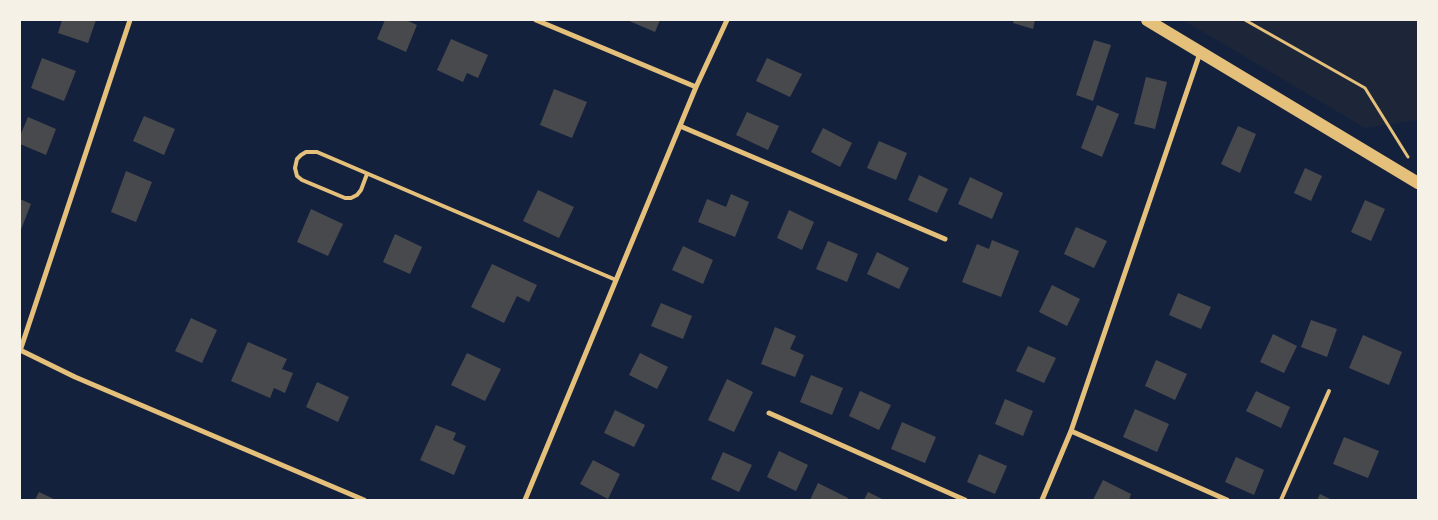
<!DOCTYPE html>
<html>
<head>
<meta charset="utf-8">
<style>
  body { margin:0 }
  #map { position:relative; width:1438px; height:520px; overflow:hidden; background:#14213d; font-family:Ubuntu,sans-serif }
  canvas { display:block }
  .frame { position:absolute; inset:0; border:21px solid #f6f1e7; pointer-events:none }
</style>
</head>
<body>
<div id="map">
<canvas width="1438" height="520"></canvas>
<div class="frame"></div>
</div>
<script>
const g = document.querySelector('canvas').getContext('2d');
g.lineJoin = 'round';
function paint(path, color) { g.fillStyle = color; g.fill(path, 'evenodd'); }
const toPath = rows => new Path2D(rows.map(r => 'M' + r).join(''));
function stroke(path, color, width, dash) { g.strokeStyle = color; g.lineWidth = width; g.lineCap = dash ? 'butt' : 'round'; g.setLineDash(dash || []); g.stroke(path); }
const green = toPath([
  [1183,20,1418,20,1418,120,1365,128]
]);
const building = toPath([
  [62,20,96,20,88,43,58,33],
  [385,20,406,20,417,25,406,52,377,39],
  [627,20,660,20,655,32],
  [1014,20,1035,20,1033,29,1013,23],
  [451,39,488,55,478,78,467,73,463,82,437,70],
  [1094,40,1111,45,1093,101,1076,95],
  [42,58,76,71,64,101,31,88],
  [767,58,802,74,790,97,756,81],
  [1146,77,1167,82,1155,129,1134,124],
  [554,89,587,102,572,138,540,125],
  [1097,105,1119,114,1102,157,1081,148],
  [747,112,779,126,768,150,736,135],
  [144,116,175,129,164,155,133,141],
  [28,117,56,129,46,155,20,144,20,136],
  [1238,126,1256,134,1240,173,1221,164],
  [823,128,852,143,840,167,811,152],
  [879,141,907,153,896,180,867,168],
  [1305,168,1322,176,1311,201,1294,193],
  [126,171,152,182,136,222,111,212],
  [919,175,948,189,937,213,908,200],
  [970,177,1003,193,992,219,958,204],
  [538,190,574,207,559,238,523,221],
  [731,194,749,202,735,237,698,222,707,199,726,207],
  [20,199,31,204,20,232],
  [1365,200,1385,209,1371,241,1351,232],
  [311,209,343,224,328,256,297,242],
  [789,210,814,222,802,250,777,238],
  [1076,227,1107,241,1094,268,1064,254],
  [395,234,422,247,410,274,383,262],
  [992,240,1019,251,1001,297,962,282,977,244,989,249],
  [828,241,858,254,847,282,816,269],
  [683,246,713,260,703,284,672,270],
  [877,252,909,268,899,289,867,274],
  [492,264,537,285,529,302,517,296,504,323,471,307],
  [1052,285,1080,299,1067,326,1039,312],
  [1178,293,1211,307,1201,329,1169,315],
  [661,303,692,316,683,339,651,326],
  [191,318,217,330,202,363,175,351],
  [1311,320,1337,329,1327,357,1301,347],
  [775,327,796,336,790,349,804,355,795,377,761,364],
  [1273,334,1297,346,1284,373,1260,362],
  [1363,335,1402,352,1389,385,1349,368],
  [248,342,287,359,282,369,293,373,285,393,274,388,270,398,231,381],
  [1028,346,1056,358,1044,383,1016,371],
  [467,353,501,369,485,401,451,385],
  [640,353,668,367,657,389,629,375],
  [1156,360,1187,374,1175,400,1145,386],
  [811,375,843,388,832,415,800,402],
  [727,379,753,392,734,432,708,420],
  [317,382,349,397,338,422,306,407],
  [860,391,891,405,879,430,849,416],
  [1256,391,1290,407,1281,428,1246,411],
  [1005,399,1033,411,1023,436,995,424],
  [1135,409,1169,424,1157,452,1123,437],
  [615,410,645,425,634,447,604,433],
  [902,422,936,437,925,463,891,449],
  [436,425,456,433,453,440,466,446,454,475,420,460],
  [1344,437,1379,451,1368,478,1333,464],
  [779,451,808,465,796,491,767,477],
  [723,452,752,465,739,492,711,479],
  [979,454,1007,466,995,494,967,482],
  [1236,457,1264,470,1254,495,1225,482],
  [593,460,620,474,608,499,580,484],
  [1103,480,1131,494,1129,500,1093,500],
  [818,483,848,498,847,500,810,500],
  [39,492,56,500,35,500],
  [868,492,884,500,864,500],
  [1320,494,1332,500,1317,500]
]);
const path = toPath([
  [1245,20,1365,88,1408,157]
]);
const service = toPath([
  [367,174,361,190,357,195,351,198,345,198,302,180,297,176,295,168,297,159,301,155,306,152,317,152,616,280],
  [1281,500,1329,391]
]);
const minor = toPath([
  [536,20,696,87],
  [680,126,945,239],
  [20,350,75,377,364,500],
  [20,351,130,20],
  [769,413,965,500],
  [1071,431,1227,500],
  [525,500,696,87,727,20],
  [1042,500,1071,431,1200,53]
]);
const primary = toPath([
  [1147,20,1418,183]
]);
paint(green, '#1d2539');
paint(building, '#48494c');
stroke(path, '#e5c07b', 3);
stroke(service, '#e5c07b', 4);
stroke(minor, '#e5c07b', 5);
stroke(primary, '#e5c07b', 12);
</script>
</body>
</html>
